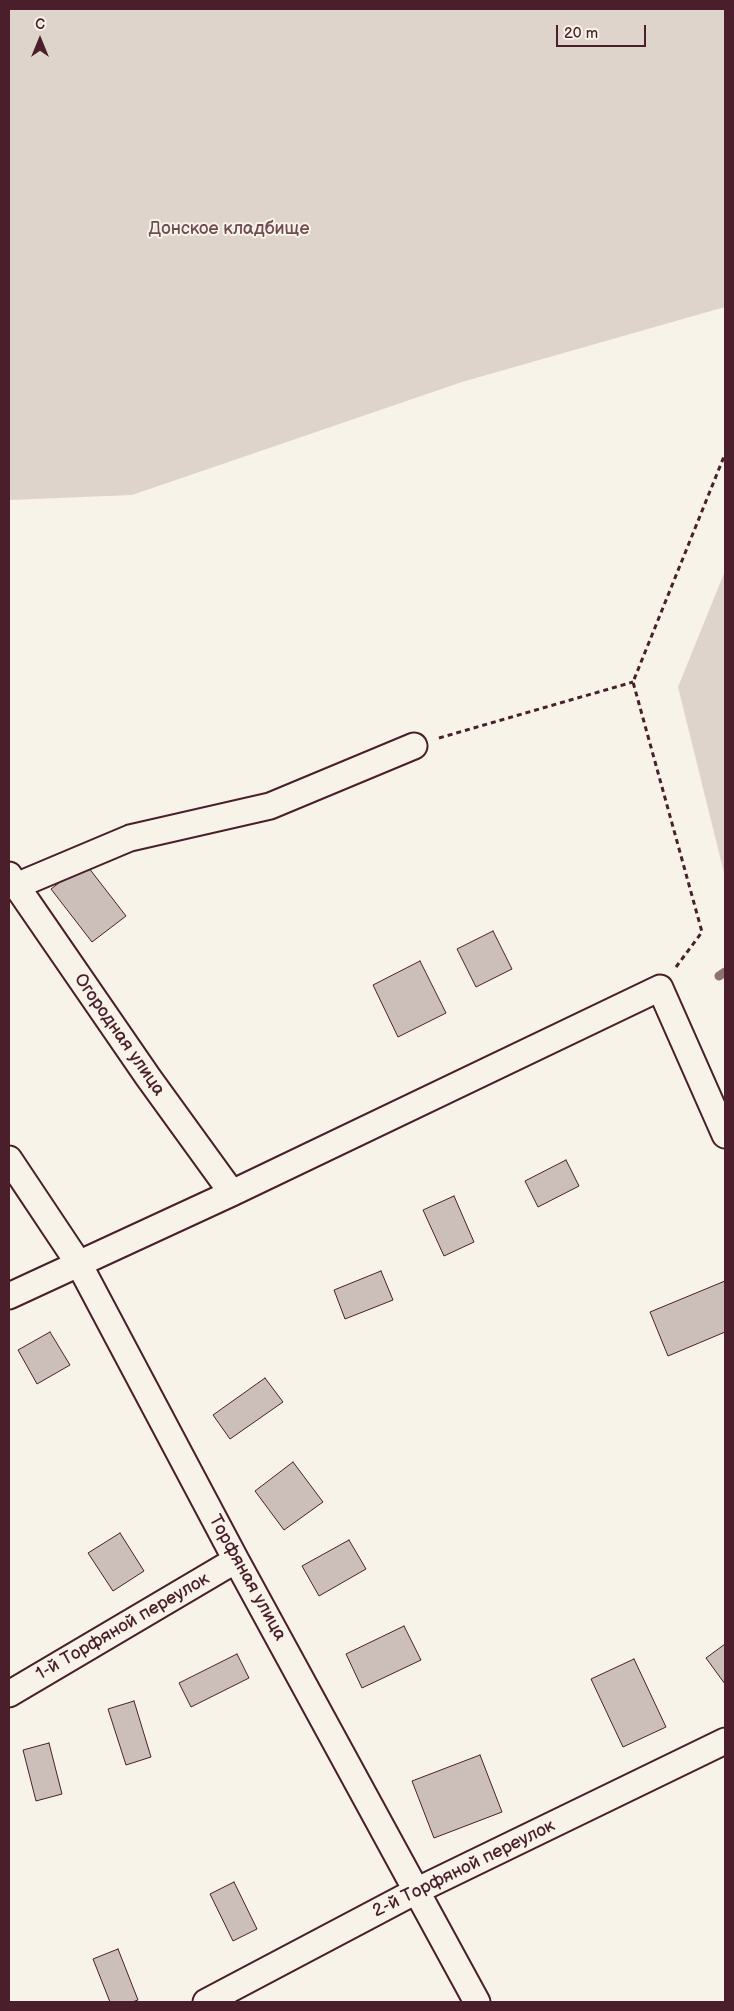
<!DOCTYPE html>
<html>
<head>
<meta charset="utf-8">
<style>
  body { margin:0 }
  #map { position:relative; width:734px; height:2011px; overflow:hidden; background:#f7f3e8; font-family:"Balsamiq Sans",sans-serif }
  canvas { display:block }
  .frame { position:absolute; inset:0; border:10px solid #4a1f2b; pointer-events:none }
  .north { position:absolute; left:15px; top:15px; width:50px; height:50px; -webkit-text-stroke:4px #f7f3e8; paint-order:stroke; rotate:0deg; font-size:14px; font-weight:700; line-height:20px; text-align:center; color:#4a1f2b }
  .north::after { content:''; display:block; margin:auto; width:18px; height:22px; background:#4a1f2b; clip-path:polygon(50% 0,100% 100%,50% 72%,0 100%) }
  .scale { position:absolute; left:556px; top:25px; width:90px; height:22px; box-sizing:border-box; border:2px solid #4a1f2b; border-top:0; padding-left:6px; font-size:15px; line-height:18px; white-space:nowrap; color:#4a1f2b; -webkit-text-stroke:4px #f7f3e8; paint-order:stroke }
</style>
</head>
<body>
<div id="map">
<canvas width="734" height="2011"></canvas>
<div class="frame"></div>
<div class="north">С</div>
<div class="scale">20 m</div>
</div>
<script>
const g = document.querySelector('canvas').getContext('2d');
g.lineJoin = 'round';
function paint(path, color) { g.fillStyle = color; g.fill(path, 'evenodd'); }
const toPath = rows => new Path2D(rows.map(r => 'M' + r).join(''));
function stroke(path, color, width, dash) { g.strokeStyle = color; g.lineWidth = width; g.lineCap = dash ? 'butt' : 'round'; g.setLineDash(dash || []); g.stroke(path); }
function label(font, color, halo, rows, align = 'center') {
  g.font = font + ' "Balsamiq Sans",sans-serif'; g.lineWidth = 4; g.setLineDash([]); g.textBaseline = 'middle'; g.strokeStyle = halo; g.fillStyle = color; for (const [text, x, y, turn = 0] of rows) {
    g.save(); g.translate(x, y); g.rotate((+turn || 0) * Math.PI / 180); g.textAlign = isNaN(turn) ? turn : align; if (halo) g.strokeText(text, 0, 0); g.fillText(text, 0, 0); g.restore();
  }
}
const green = toPath([
  [9,9,725,9,725,307,462,382,132,495,9,500],
  [725,571,725,877,678,687]
]);
const stream = toPath([
  [719,976,725,972]
]);
const building = toPath([
  [85,863,126,916,92,942,51,889,85,863],
  [493,931,512,969,476,987,457,949,493,931],
  [420,961,446,1013,398,1037,373,985,420,961],
  [566,1160,579,1186,538,1207,525,1181,566,1160],
  [454,1196,474,1242,444,1256,423,1210,454,1196],
  [381,1271,393,1300,345,1319,334,1290,381,1271],
  [725,1281,725,1332,668,1356,650,1312,725,1281],
  [50,1332,70,1365,37,1384,18,1350,50,1332],
  [265,1378,283,1402,230,1439,213,1415,265,1378],
  [293,1462,323,1502,284,1530,255,1491,293,1462],
  [120,1533,144,1571,113,1591,88,1553,120,1533],
  [349,1540,366,1569,319,1596,302,1566,349,1540],
  [404,1626,421,1660,362,1688,346,1654,404,1626],
  [725,1644,725,1684,706,1658,725,1644],
  [237,1654,249,1678,191,1707,179,1683,237,1654],
  [634,1659,666,1727,623,1747,591,1679,634,1659],
  [134,1701,151,1757,126,1765,108,1709,134,1701],
  [49,1743,62,1794,36,1801,23,1750,49,1743],
  [480,1755,502,1812,434,1838,412,1781,480,1755],
  [234,1882,257,1929,233,1941,210,1894,234,1882],
  [118,1949,138,2000,132,2002,110,2002,93,1959,118,1949]
]);
const path = toPath([
  [439,738,633,682],
  [676,967,702,932,633,682,725,454]
]);
const street = toPath([
  [9,875,148,1077,232,1193],
  [16,886,130,838,270,806,414,746],
  [9,1159,79,1264,236,1560,477,2002],
  [9,1296,232,1193,660,988,725,1135],
  [9,1694,236,1560],
  [206,2002,418,1890,725,1741]
]);
const parkNames = [
  ["Донское кладбище",229,229]
];
const streetNames = [
  ["Огородная улица",119,1035,55],
  ["Торфяная улица",247,1578,61],
  ["1-й Торфяной переулок",123,1627,-30],
  ["2-й Торфяной переулок",464,1869,-26]
];
paint(green, '#ded4cc');
stroke(stream, '#8e7275', 9);
paint(building, '#ccbfb9');
stroke(building, '#4a1f2b', 1);
stroke(street, '#4a1f2b', 29);
stroke(path, '#4a1f2b', 3, [5, 4]);
stroke(street, '#f7f3e8', 25);
label('18px', '#6f4c53', '#f7f3e8', parkNames);
label('18px', '#4a1f2b', '#f7f3e8', streetNames);
</script>
</body>
</html>
